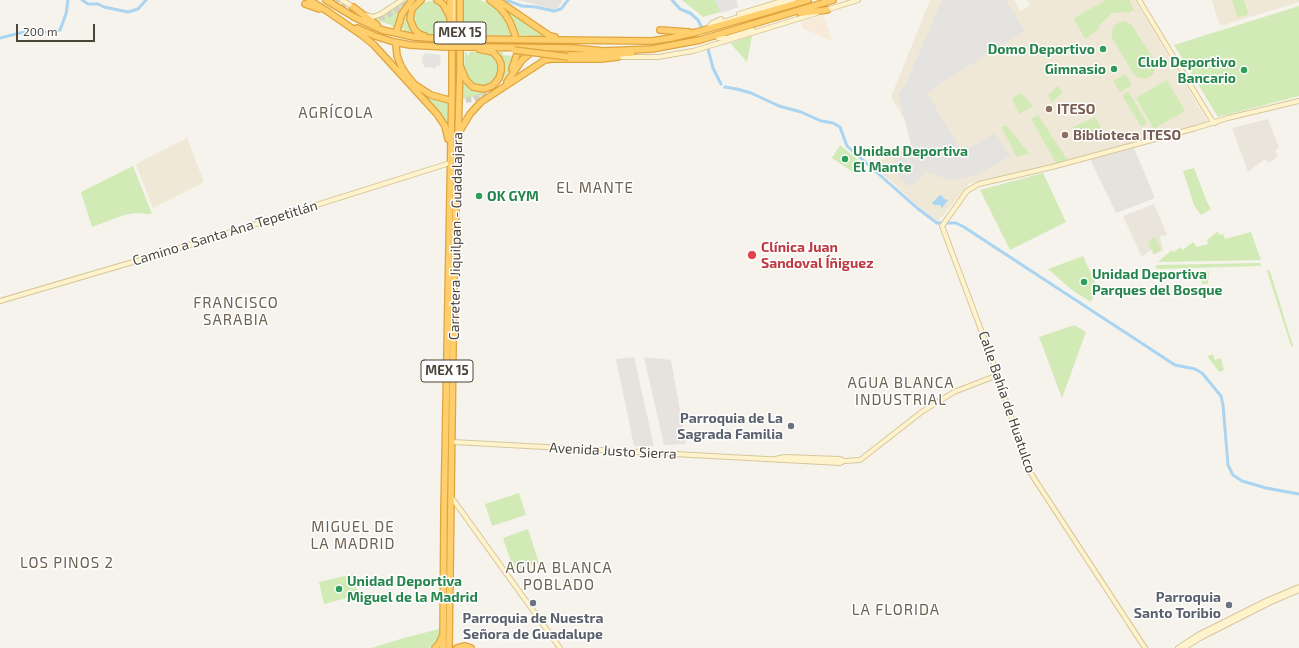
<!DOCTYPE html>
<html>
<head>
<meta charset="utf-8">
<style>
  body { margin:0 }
  #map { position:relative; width:1299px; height:648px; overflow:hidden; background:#f6f3ec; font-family:"Exo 2",sans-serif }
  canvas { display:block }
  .scale { position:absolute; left:16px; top:24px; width:79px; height:18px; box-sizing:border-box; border:2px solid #4b4439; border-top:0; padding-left:5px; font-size:12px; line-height:14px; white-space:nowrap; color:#4b4439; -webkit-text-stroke:3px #fff; paint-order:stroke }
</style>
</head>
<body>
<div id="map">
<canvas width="1299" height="648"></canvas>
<div class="scale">200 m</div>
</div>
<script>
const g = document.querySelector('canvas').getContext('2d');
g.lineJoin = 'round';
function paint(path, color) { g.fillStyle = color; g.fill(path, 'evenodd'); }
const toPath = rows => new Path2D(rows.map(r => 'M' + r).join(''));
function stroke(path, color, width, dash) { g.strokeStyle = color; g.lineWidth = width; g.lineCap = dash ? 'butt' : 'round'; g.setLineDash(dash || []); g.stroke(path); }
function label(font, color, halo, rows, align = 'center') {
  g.font = font + ' "Exo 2",sans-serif'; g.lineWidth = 3; g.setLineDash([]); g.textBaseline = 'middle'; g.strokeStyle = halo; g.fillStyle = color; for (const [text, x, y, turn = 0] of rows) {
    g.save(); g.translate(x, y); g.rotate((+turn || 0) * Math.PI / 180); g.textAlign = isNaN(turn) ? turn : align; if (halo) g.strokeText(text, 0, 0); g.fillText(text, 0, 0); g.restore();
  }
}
const residential = toPath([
  [1268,119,1279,147,1275,151,1278,156,1269,163,1265,159,1248,172,1232,128],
  [1154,204,1167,235,1160,236,1163,250,1154,255,1151,250,1142,257,1123,216]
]);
const commercial = toPath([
  [823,15,832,41,802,28,801,22]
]);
const industrial = toPath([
  [518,0,563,0,558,8,552,9],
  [1134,148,1155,198,1116,213,1090,159],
  [634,357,654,446,634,446,616,359],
  [644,357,671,360,686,444,664,445]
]);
const education = toPath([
  [930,0,1014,0,1020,11,1030,5,1027,0,1135,0,1208,122,1068,161,969,184,938,221,917,206,882,173,876,163,917,140,891,97],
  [1212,0,1299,0,1299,2,1224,25,1220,24,1218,21],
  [187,138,204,182,153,208,136,164]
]);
const green = toPath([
  [407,0,410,0,395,30,391,25,373,19,380,18],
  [414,0,418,0,410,8,408,20,410,26,416,35,403,33,404,29,401,28,398,31,403,16],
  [464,0,480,0,489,4,498,11,504,17,512,36,473,35,468,32,466,35,464,35],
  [682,0,736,0,738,7,703,17],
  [1106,0,1129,0,1134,10,1128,13,1123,12,1112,13,1100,24,1098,30,1085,39,1074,18],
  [1232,0,1244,0,1248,13,1247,15,1239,17,1237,16],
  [430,1,441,4,447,14,448,35,446,35,443,31,442,32,442,35,426,36,416,30,412,19,413,14,419,4],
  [496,2,548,37,518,35,515,25,511,17,505,10],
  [1299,6,1299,96,1218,117,1174,45],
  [1123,21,1131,24,1155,61,1155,71,1151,76,1146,79,1137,77,1133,73,1112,38,1112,32,1113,27,1118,23],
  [752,36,747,62,730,43],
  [495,51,503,52,503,55,513,56,515,53,512,66,504,79,477,100,476,101,475,97,463,99,463,79,468,87,473,90,479,91,486,91,501,80,503,68],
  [465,52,466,52,468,56,470,52,486,52,496,58,499,64,498,75,492,84,486,86,475,86,467,79,464,67],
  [1125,74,1132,85,1120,92,1113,81],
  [1167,80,1185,111,1154,129,1136,98],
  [1058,86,1063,93,1052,102,1048,95],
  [415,87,437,100,448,102,448,126],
  [1128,91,1147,123,1141,127,1122,95],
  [1021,93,1033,106,1019,114,1012,98],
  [1038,115,1068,161,1056,163,1031,119],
  [1095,117,1103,131,1082,143,1073,127],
  [1006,125,1010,130,1029,153,1017,157,1001,127],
  [840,145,862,163,860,167,854,173,832,158],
  [133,166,152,214,135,213,124,215,92,227,81,192],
  [1194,168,1207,202,1211,209,1201,215,1194,205,1183,171],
  [1043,173,1066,222,1010,250,980,190],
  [1218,231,1219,235,1223,234,1225,239,1251,232,1261,260,1158,262,1172,250,1174,252,1180,247,1183,250,1193,242,1197,247,1208,244,1207,240],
  [1155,237,1161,250,1154,254,1148,242],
  [1083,256,1097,287,1091,302,1072,290,1048,269],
  [1260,263,1261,265,1260,266,1157,269,1155,267,1157,265],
  [1268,270,1270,271,1293,346,1292,347,1291,346,1267,271],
  [1197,271,1209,271,1208,284,1202,284],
  [1074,325,1086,332,1062,398,1039,337],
  [1213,354,1215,360,1221,358,1224,370,1219,372,1207,356],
  [519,493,526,515,492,526,485,504],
  [528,529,539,563,514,571,503,538],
  [353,574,358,595,324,604,319,582],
  [439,629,439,640,429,648,371,648,404,638]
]);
const parking = toPath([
  [715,0,736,0,738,7,721,13],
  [942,0,1006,0,1025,31,941,83,927,93,962,152,995,133,1010,156,977,175,951,181,927,172,909,187,888,166,912,149,898,93,904,88],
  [425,53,441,55,440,66,437,65,436,68,424,67,424,64,422,63,423,55]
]);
const water = toPath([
  [940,195,942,196,944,199,948,200,942,208,940,205,934,205,932,203]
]);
const canal = toPath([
  [82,0,88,4,98,4,104,7,128,12,138,9,146,0],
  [506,0,522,6,536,7,554,11,561,9,568,0],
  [672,0,680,9,690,13,698,20,702,28],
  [0,38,24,32,50,32,60,30,66,14,68,0],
  [708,49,713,68,721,84],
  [725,87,737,89,751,93,779,106,801,112,821,121,833,123,840,127,847,146,917,208,937,223,956,223,964,227,1175,365,1195,369,1202,373,1221,396,1223,405,1228,465,1233,475,1242,481,1266,488,1299,494]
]);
const highwayTunnel = toPath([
  [334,0,367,20,370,20,387,16,411,1],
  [449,100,459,101,474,99,494,91]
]);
const secondary = toPath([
  [342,0,355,8],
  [1139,0,1211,119,1215,123],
  [826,10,858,0],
  [739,14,785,0],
  [366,15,373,17,381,14,402,0],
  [716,24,794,0],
  [709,27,712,23,721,19],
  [718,38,727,38,753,30],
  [618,57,658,57,693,51,817,13],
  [0,301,167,252,450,163],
  [453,442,840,463,844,461,860,460,923,411,954,392,998,375],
  [775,459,785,457,840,459,844,461],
  [452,498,560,648],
  [1145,648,1030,472,989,351,942,226,967,191,979,184,1052,167,1196,128,1228,118,1299,101],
  [1178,648,1198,635,1268,600,1299,587],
  [1184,648,1200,638,1269,603,1299,590]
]);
const primary = toPath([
  [453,24,453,0]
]);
const highway = toPath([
  [309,0,327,11,363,36,374,45,437,114,445,126,448,139],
  [326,0,354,17,382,30,414,37,446,39],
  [421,0,412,9,410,19,414,29,419,34,425,36],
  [437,0,443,4,449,15],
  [490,0,499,7,505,14,510,22,515,35],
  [497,0,550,36,555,37],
  [305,4,319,9],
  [353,7,377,25],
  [800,13,827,10],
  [357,28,375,36,394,42,410,45,446,47],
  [397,30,402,14,412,0],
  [660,30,689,32],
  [466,39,652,41,671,38,697,32,808,0],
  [396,45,397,56,401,66,406,74,414,84,431,95,449,100],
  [466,47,572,48,604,51,652,49,700,40,833,0],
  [563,55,605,55,632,53],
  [461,68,466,80,473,87,484,89,492,86,496,82,499,78,501,71,501,64,499,59,493,52,479,49],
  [512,69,517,54],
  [507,82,522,60,533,51],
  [458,134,470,114,481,102,545,60,551,59,601,59,618,57],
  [435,648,439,644,442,637],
  [443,648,444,512,452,88,452,37,450,18,450,0],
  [449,648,454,272,460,66,460,0],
  [457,648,465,646,471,648]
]);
const highwayBridge = toPath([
  [446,39,466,39],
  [446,47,466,47],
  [514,50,568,57]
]);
const markers = [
  [1103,49,4,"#2e9e5b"],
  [1114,69,4,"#2e9e5b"],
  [1244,70,4,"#2e9e5b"],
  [1049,109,4,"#8d6e63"],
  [1065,135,4,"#8d6e63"],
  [845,159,4,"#2e9e5b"],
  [479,196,4,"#2e9e5b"],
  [752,255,5,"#e0444e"],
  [1084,282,4,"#2e9e5b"],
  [791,426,4,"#6b7280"],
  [339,589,4,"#2e9e5b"],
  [533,603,4,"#6b7280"],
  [1229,605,4,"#6b7280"]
];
const shields = [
  [460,33,52],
  [447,371,52]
];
const shieldNames = [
  ["MEX 15",460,33],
  ["MEX 15",447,371]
];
const leisureNames = [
  ["Domo Deportivo",1095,49,"right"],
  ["Club Deportivo",1236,62,"right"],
  ["Bancario",1236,78,"right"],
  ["Gimnasio",1106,69,"right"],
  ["Unidad Deportiva",853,151],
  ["El Mante",853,167],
  ["OK GYM",487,196],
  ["Unidad Deportiva",1092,274],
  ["Parques del Bosque",1092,290],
  ["Unidad Deportiva",347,581],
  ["Miguel de la Madrid",347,597]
];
const educationNames = [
  ["ITESO",1057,109],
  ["Biblioteca ITESO",1073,135]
];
const streetNames = [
  ["Camino a Santa Ana Tepetitlán",225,233,-17],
  ["Carretera Jiquilpan - Guadalajara",456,236,-89],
  ["Calle Bahía de Huatulco",1007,402,71],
  ["Avenida Justo Sierra",613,451,3]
];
const healthNames = [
  ["Clínica Juan",761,247],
  ["Sandoval Íñiguez",761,263]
];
const worshipNames = [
  ["Parroquia de La",783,418],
  ["Sagrada Familia",783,434],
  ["Parroquia",1221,597],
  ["Santo Toribio",1221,613],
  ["Parroquia de Nuestra",533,618,"center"],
  ["Señora de Guadalupe",533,634,"center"]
];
const neighbourhoodNames = [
  ["AGRÍCOLA",336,113],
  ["EL MANTE",595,188],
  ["FRANCISCO",236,303],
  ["SARABIA",236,320],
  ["AGUA BLANCA",901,383],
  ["INDUSTRIAL",901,400],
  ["MIGUEL DE",353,527],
  ["LA MADRID",353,544],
  ["LOS PINOS 2",67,563],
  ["AGUA BLANCA",559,568],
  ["POBLADO",559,585],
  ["LA FLORIDA",896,610]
];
paint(residential, '#eae5da');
paint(commercial, '#f7ead8');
paint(industrial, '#e6e2dd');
paint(education, '#efe8d6');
paint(green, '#d2eab5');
paint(parking, '#e5e3e0');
paint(water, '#a9d4f2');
stroke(canal, '#a9d4f2', 3);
stroke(highwayTunnel, '#d4d0c8', 5.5, [5.5, 3]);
stroke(secondary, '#d6c79b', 6);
stroke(primary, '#e6c16a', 6);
stroke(highway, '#e0a43c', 8);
stroke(secondary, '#fff3cd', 4);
stroke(primary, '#ffe39c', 4.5);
stroke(highway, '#ffcf6e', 5.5);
stroke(highwayBridge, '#e0a43c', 8, []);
stroke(highwayBridge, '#ffcf6e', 5.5);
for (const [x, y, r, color] of markers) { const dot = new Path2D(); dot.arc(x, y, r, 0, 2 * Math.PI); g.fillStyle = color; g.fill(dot); stroke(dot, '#fff', 1.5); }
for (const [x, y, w] of shields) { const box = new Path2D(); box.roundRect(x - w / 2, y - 11, w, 22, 3); g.fillStyle = '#fff'; g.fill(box); stroke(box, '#4b4439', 1); }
label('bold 13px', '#4b4439', null, shieldNames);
label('bold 14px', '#27864d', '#fff', leisureNames, 'left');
label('bold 14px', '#785e54', '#fff', educationNames, 'left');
label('14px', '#4b4439', '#fff', streetNames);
label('bold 14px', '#be3a42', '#fff', healthNames, 'left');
label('bold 14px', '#5b616d', '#fff', worshipNames, 'right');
g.letterSpacing = '1px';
label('15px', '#6e6250', '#fff', neighbourhoodNames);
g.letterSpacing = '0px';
</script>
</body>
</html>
